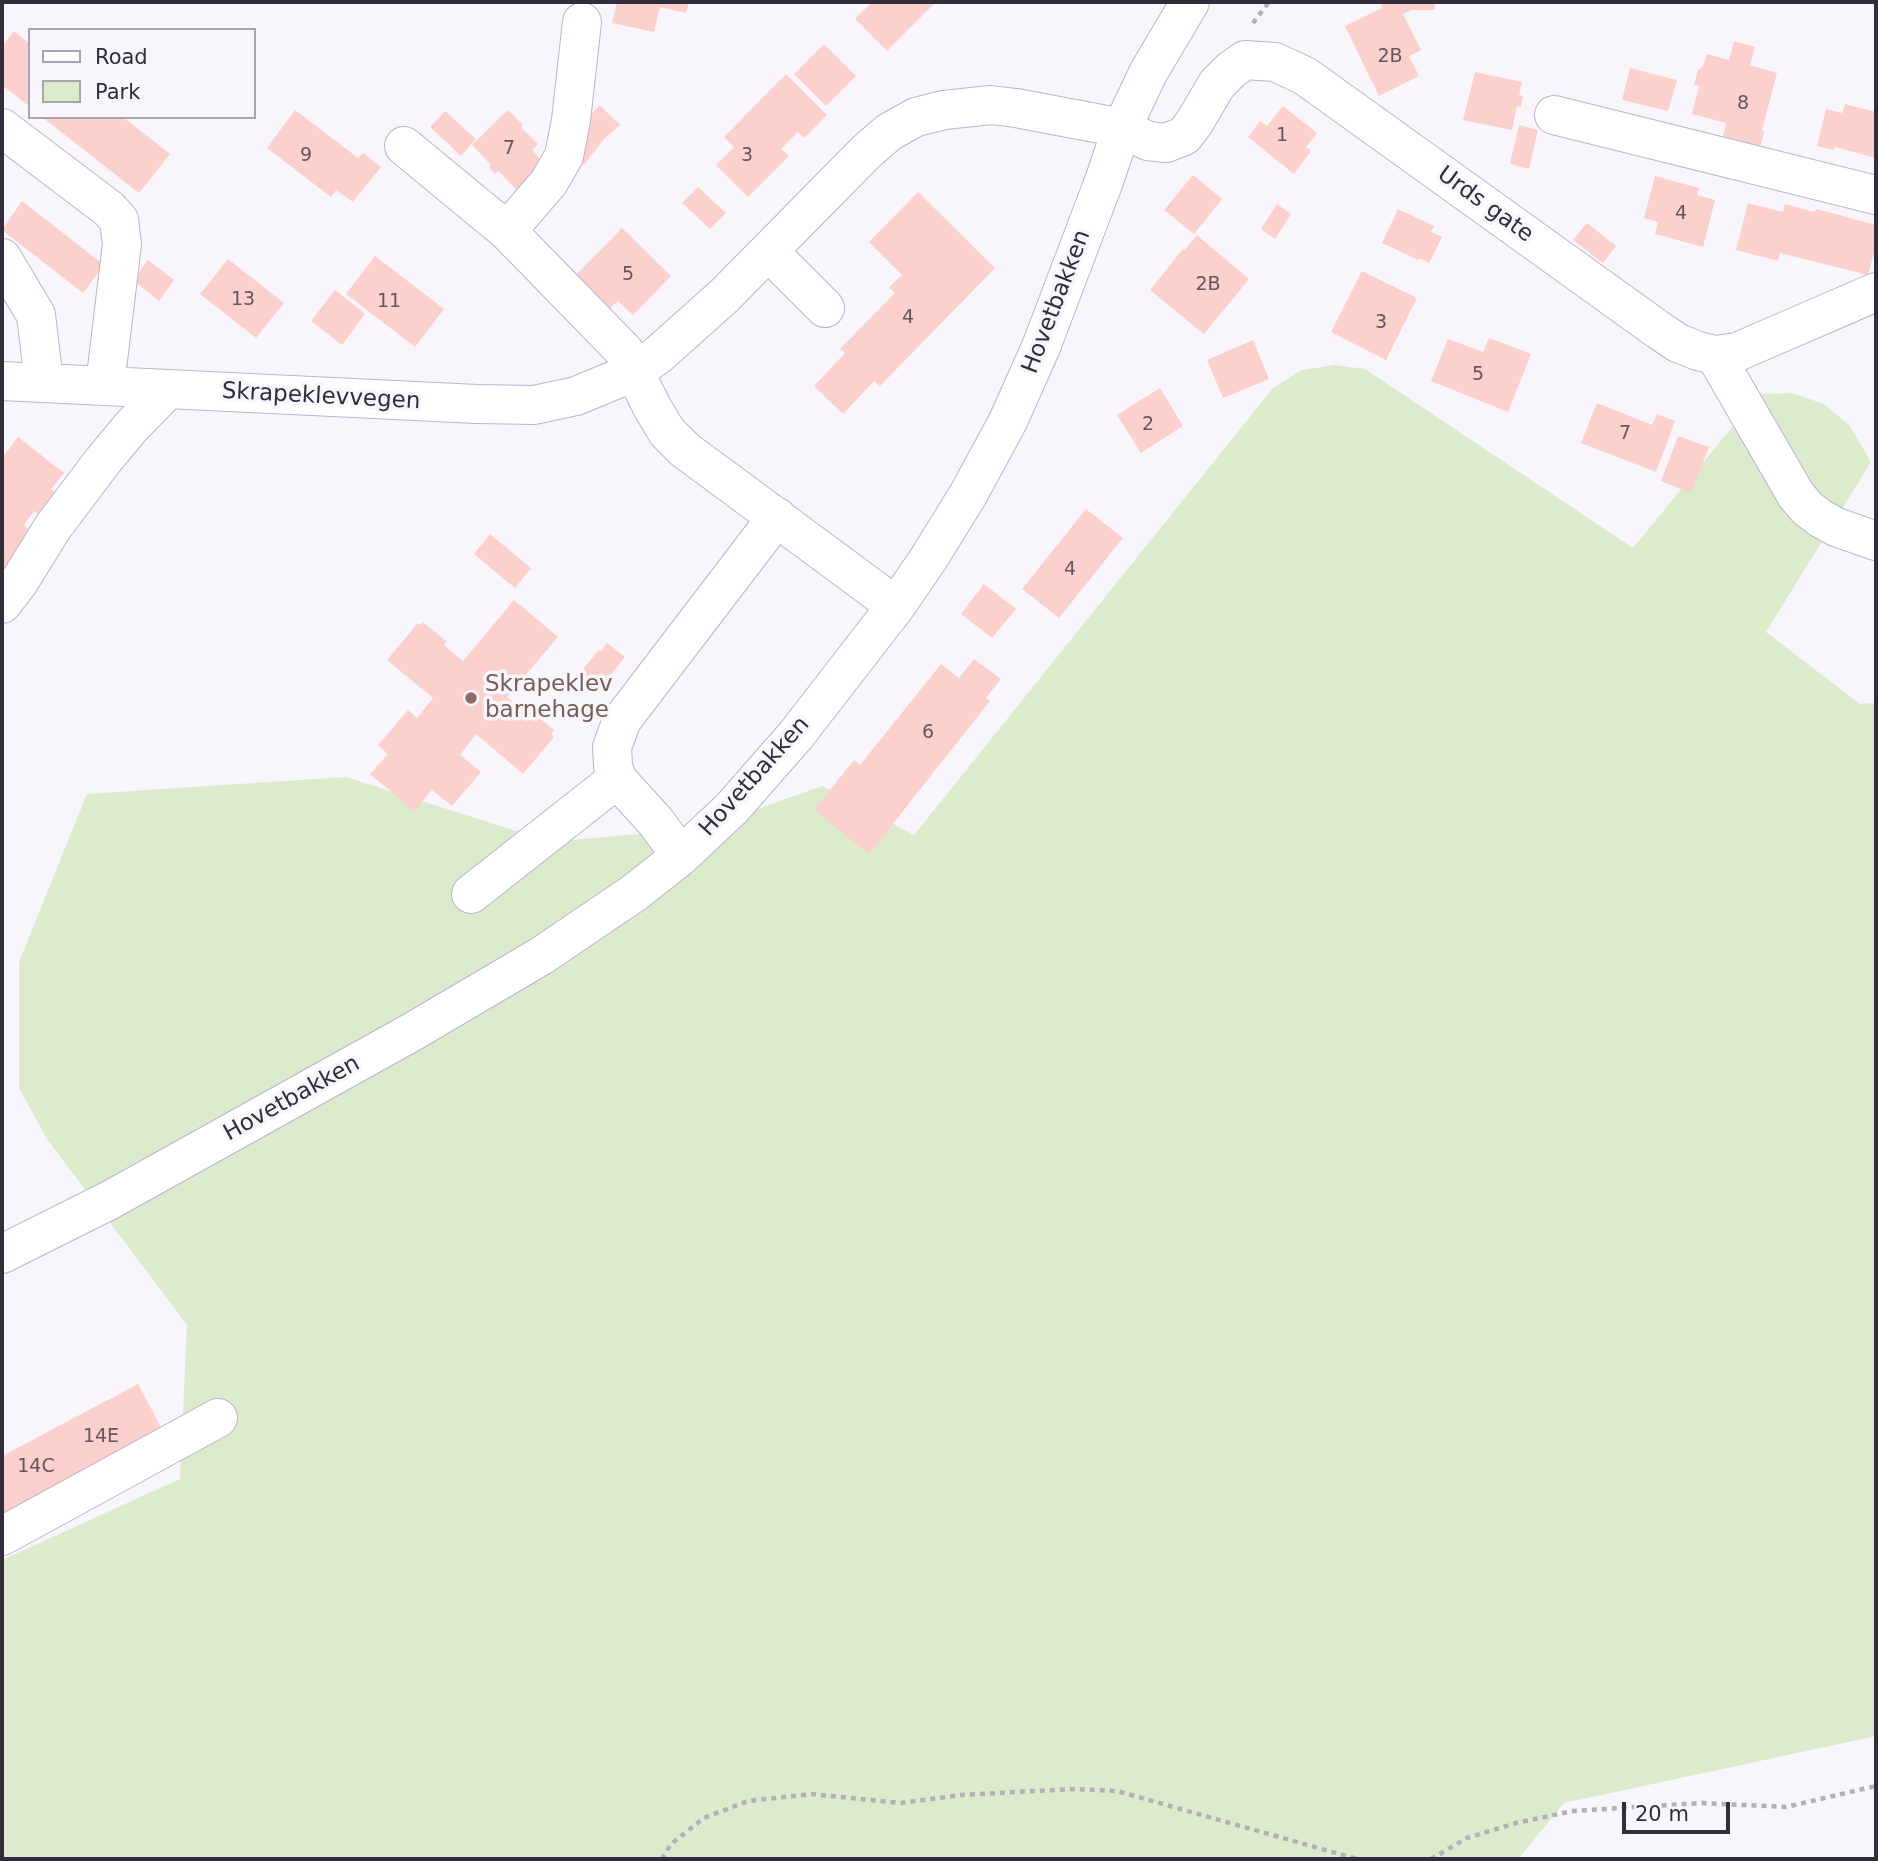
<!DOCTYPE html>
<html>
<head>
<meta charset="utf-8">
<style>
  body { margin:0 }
  #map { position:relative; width:1878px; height:1861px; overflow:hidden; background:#f8f5fd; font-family:"DejaVu Sans",sans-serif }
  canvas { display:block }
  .frame { position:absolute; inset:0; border:4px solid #322d3a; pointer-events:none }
  .legend { position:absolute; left:28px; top:28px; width:228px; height:91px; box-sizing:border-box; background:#f8f5fd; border:2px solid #a9a5af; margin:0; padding:9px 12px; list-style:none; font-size:21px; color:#322d3a }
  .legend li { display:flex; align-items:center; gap:14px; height:35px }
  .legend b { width:35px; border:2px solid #a9a5af }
  .scale { position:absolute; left:1622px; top:1802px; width:108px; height:32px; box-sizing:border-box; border:4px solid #322d3a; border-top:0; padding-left:9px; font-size:21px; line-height:24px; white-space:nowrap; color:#322d3a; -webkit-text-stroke:5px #f8f5fd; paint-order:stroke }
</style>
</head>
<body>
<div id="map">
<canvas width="1878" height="1861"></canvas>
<div class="frame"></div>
<ul class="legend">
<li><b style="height:9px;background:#fff"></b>Road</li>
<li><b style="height:19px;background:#dcebcb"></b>Park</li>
</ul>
<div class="scale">20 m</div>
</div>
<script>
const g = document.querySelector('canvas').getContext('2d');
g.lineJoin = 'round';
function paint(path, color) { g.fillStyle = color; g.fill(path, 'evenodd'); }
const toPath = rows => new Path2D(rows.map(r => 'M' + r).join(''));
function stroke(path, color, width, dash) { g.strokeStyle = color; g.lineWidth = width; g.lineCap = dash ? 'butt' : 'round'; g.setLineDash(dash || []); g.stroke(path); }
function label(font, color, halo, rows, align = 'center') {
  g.font = font + ' "DejaVu Sans",sans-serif'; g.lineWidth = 7; g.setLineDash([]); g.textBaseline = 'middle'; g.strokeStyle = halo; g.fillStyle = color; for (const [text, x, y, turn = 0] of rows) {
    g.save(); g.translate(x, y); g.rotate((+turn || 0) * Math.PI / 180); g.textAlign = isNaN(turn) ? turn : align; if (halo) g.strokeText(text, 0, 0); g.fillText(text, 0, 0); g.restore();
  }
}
const green = toPath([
  [1335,365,1365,369,1633,548,1759,394,1792,393,1824,404,1850,426,1871,462,1766,632,1860,704,1876,703,1876,1736,1564,1803,1518,1859,2,1859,2,1560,180,1479,187,1325,47,1139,19,1088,19,962,87,794,346,777,551,842,704,828,822,786,914,835,1273,388,1302,370]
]);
const building = toPath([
  [617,2,689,2,686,13,660,7,654,32,612,23],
  [872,2,936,2,887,51,855,19],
  [1380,2,1435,2,1435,10,1412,10,1403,14,1421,50,1409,56,1419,76,1379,96,1345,26,1382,8],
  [14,31,30,44,30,107,2,85,2,46],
  [1734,41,1755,47,1750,65,1777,73,1762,130,1764,132,1760,147,1723,137,1726,123,1692,114,1699,86,1694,85,1698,70,1703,66,1707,54,1729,60],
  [824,44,856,76,826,106,794,74],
  [1630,68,1677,80,1668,111,1622,100],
  [1475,72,1522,82,1519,95,1523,96,1521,107,1517,106,1512,130,1463,120],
  [786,74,827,115,804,138,798,132,781,149,789,156,748,197,716,165,734,147,724,137],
  [1845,104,1876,112,1876,158,1835,147,1834,150,1817,146,1826,109,1842,113],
  [600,105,620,125,604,139,584,165,571,151,585,120],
  [1283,106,1317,133,1306,147,1311,151,1294,174,1248,137,1260,121,1267,126],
  [295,110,358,158,363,153,381,167,353,202,336,190,331,197,267,148],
  [508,110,523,125,521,127,538,144,532,150,547,166,520,193,498,171,495,174,489,167,491,165,472,145],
  [445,111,476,139,461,156,430,127],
  [42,117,123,117,170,154,139,193],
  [1519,125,1538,130,1529,169,1510,164],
  [1193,175,1222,199,1194,234,1164,210],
  [1655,176,1699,188,1697,195,1715,200,1703,247,1655,234,1658,222,1644,218],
  [698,187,726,213,710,229,682,203],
  [918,192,995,268,880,386,874,381,843,414,814,386,845,353,840,349,895,293,889,287,902,275,869,242],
  [22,201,104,265,83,293,2,230],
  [1748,203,1783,212,1785,204,1814,212,1817,209,1876,225,1876,245,1868,275,1780,253,1778,261,1736,250],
  [1277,204,1291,214,1275,239,1261,229],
  [1398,209,1434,226,1431,232,1442,237,1429,263,1419,258,1418,260,1382,243],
  [1587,223,1616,246,1603,263,1573,240],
  [622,228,671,276,633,315,618,301,609,309,575,276],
  [1197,235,1249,279,1204,334,1150,290,1183,249,1185,250],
  [375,256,444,309,415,347,346,294],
  [228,259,284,303,256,338,200,294],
  [148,260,174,280,159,301,133,280],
  [1362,271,1417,298,1386,360,1331,332],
  [335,290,365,314,342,345,311,321],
  [1489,338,1531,354,1508,412,1431,381,1448,339,1483,352],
  [1253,340,1269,379,1223,398,1207,360],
  [1160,388,1183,426,1141,453,1117,415],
  [1597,403,1652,425,1657,414,1675,421,1656,472,1581,443],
  [1678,436,1709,447,1691,493,1661,481],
  [18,437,64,473,51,489,57,493,40,515,34,511,24,525,33,533,2,574,2,458],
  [1086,509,1123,538,1059,618,1022,589],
  [490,534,531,568,515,588,474,554],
  [984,584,1016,609,992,638,961,614],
  [514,600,558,637,507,697,527,714,530,710,554,730,551,734,554,737,523,774,476,734,460,755,481,772,452,806,432,790,414,811,370,774,388,754,378,745,408,710,417,718,433,698,387,660,418,623,420,625,423,622,446,641,444,645,463,661],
  [607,643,625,657,595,695,575,679,599,650,601,651],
  [974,659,1001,679,986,698,990,701,869,854,814,810,854,760,860,765,941,664,959,678],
  [138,1384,164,1433,2,1514,2,1456]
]);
const path = toPath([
  [1253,23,1269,2],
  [662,1859,671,1844,704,1818,748,1801,812,1794,901,1803,961,1795,1072,1789,1117,1791,1357,1859],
  [1431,1859,1467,1838,1516,1823,1573,1811,1702,1803,1786,1807,1876,1786]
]);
const minor = toPath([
  [1554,115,1876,195],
  [2,128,109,209,119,220,122,244,105,385],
  [404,146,507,231,624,351,652,407,667,432,685,450,896,606],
  [507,231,549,182,564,156,571,120,582,22],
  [769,252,825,308],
  [2,258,36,315,44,382],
  [1715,355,1796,495,1807,508,1820,518,1836,527,1876,541],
  [2,381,477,404,534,405,576,396,634,372,658,355,725,295,866,152,889,132,916,117,944,110,991,105,1016,108,1122,128,1148,141,1166,143,1184,136,1194,123,1217,84,1231,70,1245,60,1275,62,1305,76,1660,331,1678,343,1698,351,1715,355,1737,352,1876,292],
  [2,604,19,582,53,527,102,462,131,427,168,389],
  [681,856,656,822,617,779,613,766,612,747,622,720,777,517],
  [471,894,617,779],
  [2,1254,110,1200,412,1032,541,956,634,893,681,856,732,808,796,735,896,606,929,558,969,493,1008,421,1041,347,1104,181,1122,128,1148,73,1190,2],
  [2,1536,218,1418]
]);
const markers = [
  [471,698,7,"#8d6e63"]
];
const numberNames = [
  ["2B",1390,57],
  ["8",1743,104],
  ["1",1282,136],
  ["7",509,149],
  ["9",306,156],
  ["3",747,156],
  ["4",1681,214],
  ["5",628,275],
  ["2B",1208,285],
  ["13",243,300],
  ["11",389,302],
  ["4",908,318],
  ["3",1381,323],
  ["5",1478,375],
  ["2",1148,425],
  ["7",1625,434],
  ["4",1070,570],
  ["6",928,733],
  ["14E",101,1437],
  ["14C",36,1467]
];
const streetNames = [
  ["Urds gate",1485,205,36],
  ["Hovetbakken",1057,302,-69],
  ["Skrapeklevvegen",321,397,3],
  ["Hovetbakken",755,777,-48],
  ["Hovetbakken",292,1099,-29]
];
const educationNames = [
  ["Skrapeklev",485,685],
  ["barnehage",485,711]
];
paint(green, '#dcebcb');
paint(building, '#fbd0cd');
stroke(minor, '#beb2d4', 40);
stroke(path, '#b3b0b9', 4.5, [5, 5]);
stroke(minor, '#fff', 38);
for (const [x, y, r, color] of markers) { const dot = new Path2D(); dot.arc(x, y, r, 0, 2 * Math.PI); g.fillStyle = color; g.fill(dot); stroke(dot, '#f8f5fd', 2.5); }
label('19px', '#64565f', null, numberNames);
label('23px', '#322d3a', '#f8f5fd', streetNames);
label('23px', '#785e54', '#f8f5fd', educationNames, 'left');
</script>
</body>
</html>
